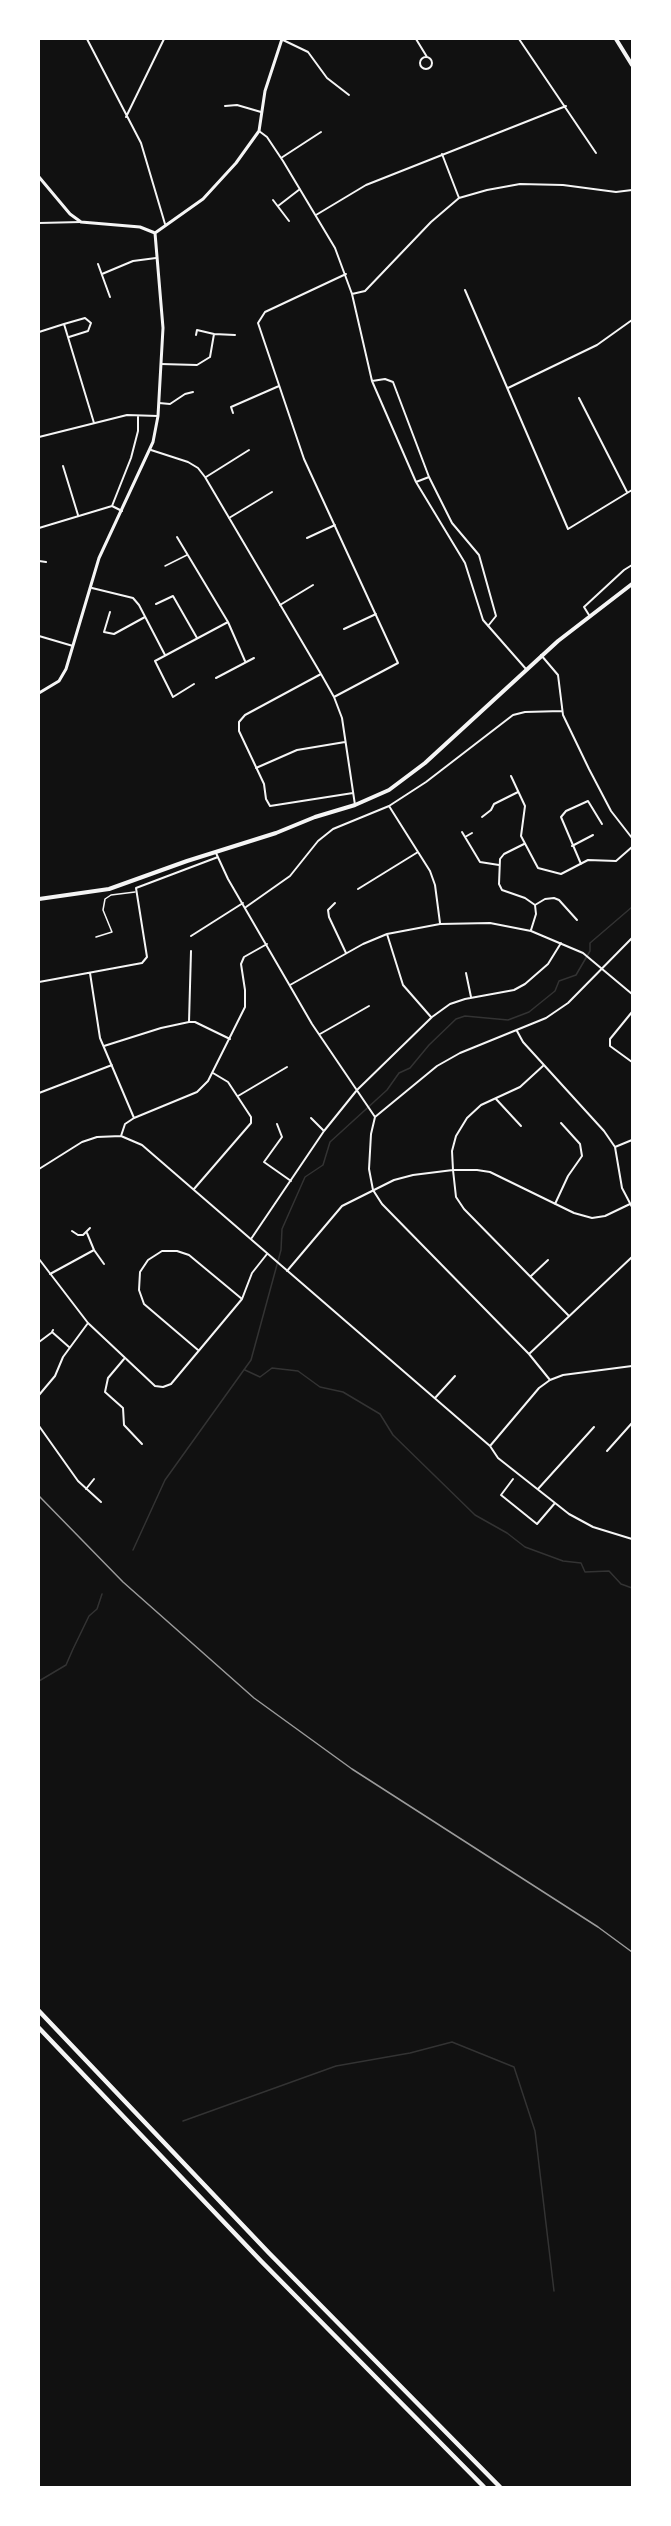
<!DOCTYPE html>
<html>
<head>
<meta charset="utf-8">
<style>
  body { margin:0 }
  #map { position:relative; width:671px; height:2526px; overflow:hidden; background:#111; font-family:Roboto,sans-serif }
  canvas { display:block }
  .frame { position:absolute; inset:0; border:40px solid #fff; pointer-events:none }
</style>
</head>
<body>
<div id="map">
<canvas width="671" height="2526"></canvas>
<div class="frame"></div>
</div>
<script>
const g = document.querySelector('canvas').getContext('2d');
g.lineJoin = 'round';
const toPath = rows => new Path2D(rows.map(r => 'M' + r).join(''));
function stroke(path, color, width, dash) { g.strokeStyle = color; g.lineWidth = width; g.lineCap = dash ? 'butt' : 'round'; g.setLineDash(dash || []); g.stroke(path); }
const stream = toPath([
  [245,1370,260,1377,272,1368,298,1371,320,1387,343,1392,380,1414,393,1435,475,1515,507,1533,525,1547,563,1561,581,1563,585,1572,609,1571,621,1584,632,1588],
  [133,1550,165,1480,251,1360,281,1250,282,1229,305,1177,323,1165,330,1142,387,1090,399,1073,410,1068,429,1045,456,1019,465,1016,508,1020,529,1012,555,991,559,981,576,975,590,951,590,943,632,907],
  [39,1681,66,1665,73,1649,89,1616,97,1609,102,1594],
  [183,2121,336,2066,410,2053,452,2042,514,2067,535,2131,554,2291]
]);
const service = toPath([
  [165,566,187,555],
  [96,937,112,932,103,910,105,899,111,895,135,892]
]);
const minor = toPath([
  [87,39,141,143,165,224],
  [416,39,427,57],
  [519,39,596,153],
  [283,40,308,52,327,78,349,95],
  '420 63a6 6 0 1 1 12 0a6 6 0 1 1-12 0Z',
  [225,106,237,105,261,112],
  [126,117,164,39],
  [259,131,267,137,283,161,335,248,352,294,372,381,416,482,465,563,483,620,526,669],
  [442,154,459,198],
  [281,158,321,132],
  [273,200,289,221],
  [278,206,300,189],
  [316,215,366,185,566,106],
  [39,223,81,222],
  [98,264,110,297],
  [102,274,133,261,156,258],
  [465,290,568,529,632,490],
  [352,294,365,291,431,222,459,198,487,190,520,184,563,185,616,192,632,190],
  [64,324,85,318,91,323,88,331,69,337],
  [39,332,64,324,94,423],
  [196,335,197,330,214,334],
  [161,364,197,365,210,357,214,334,235,335],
  [632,368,632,369],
  [372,381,385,379,393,382,429,477,452,523,479,555,496,616,488,626],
  [508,388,597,345,632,320],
  [579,398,627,492],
  [159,403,170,404,185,394,193,392],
  [233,413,231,407,279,386],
  [39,437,127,415,158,416],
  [151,450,188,462,198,468,205,477,321,674,334,697,342,718,355,805],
  [63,466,78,515],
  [206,477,249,450],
  [416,482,429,477],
  [112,506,131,458,138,431,138,416],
  [229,518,272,492],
  [39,528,112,506,122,511],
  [177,537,228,622,245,661],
  [307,538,335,525],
  [39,561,46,562],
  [92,588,133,598,139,605,165,655],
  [156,604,173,596,197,638],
  [280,605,313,585],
  [110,612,104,632,114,634,145,617],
  [589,615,584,607,624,570,632,565],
  [344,629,376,614],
  [39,636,73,646],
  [541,655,558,675,563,715,589,769,611,811,632,838],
  [321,674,245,715,239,722,239,731,264,784,266,799,270,806,353,793],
  [216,678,254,658],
  [194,684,173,697,155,661,228,622],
  [334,697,398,663,304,459,258,323,265,312,346,274],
  [256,768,297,750,345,742],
  [511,776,525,806,521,836,538,868,561,874,588,860,616,861,632,847],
  [389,806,430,871,435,885,440,923],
  [482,817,491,810,494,804,518,792],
  [462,832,480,862,499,865],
  [465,837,472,833],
  [524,844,504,854,500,859,499,884,502,890,525,898,535,905,536,914,531,930],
  [572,846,593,835],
  [216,853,228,879,312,1024,375,1117],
  [581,864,561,817,566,811,588,801,602,824],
  [358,889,418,852],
  [335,903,328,910,329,917,346,953],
  [535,905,545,899,554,898,559,900,577,920],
  [246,907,290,876,318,841,333,829,389,806,426,782,513,715,525,712,562,711],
  [387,934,403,985,431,1017],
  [191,936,243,903],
  [90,973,100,1038,134,1118],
  [466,973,471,997],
  [39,982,142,963,147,957,136,888,218,857],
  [290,985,363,944,387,934,440,924,490,923,531,931,583,953,632,994],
  [632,1012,610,1039,610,1046,632,1062],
  [189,1022,191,951],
  [517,1031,523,1042,604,1131,615,1147,622,1188,632,1207],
  [320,1034,369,1006],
  [104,1046,161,1028,189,1022,195,1022,230,1039],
  [544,1065,520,1087,481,1105,467,1118,456,1136,452,1151,453,1170,456,1197,464,1209,569,1316],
  [39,1093,112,1065],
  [238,1096,287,1067],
  [496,1099,521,1126],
  [311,1118,324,1131],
  [277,1124,282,1137,264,1162,291,1181],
  [121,1136,125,1124,134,1118,197,1092,208,1081,245,1007,245,990,241,964,244,957,267,944],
  [615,1147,632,1140],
  [39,1169,82,1142,97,1137,121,1136,142,1145,490,1446,498,1458,569,1514,593,1527,632,1539],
  [194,1189,251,1123,251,1117,228,1082,213,1073],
  [555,1204,568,1176,582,1156,580,1144,561,1123],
  [72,1231,78,1235,83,1235,90,1228],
  [251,1239,324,1131,357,1090,432,1017,450,1004,465,999,514,990,525,984,548,964,561,943],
  [94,1250,104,1264],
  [39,1259,88,1323,155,1386,163,1387,171,1384,242,1299,252,1273,267,1254],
  [287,1271,342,1206,394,1180,413,1175,453,1170,477,1170,490,1172,574,1213,592,1218,605,1216,630,1204],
  [50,1274,94,1250,87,1233],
  [531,1276,548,1260],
  [53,1330,52,1332,69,1347],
  [39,1342,51,1333],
  [198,1350,144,1304,139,1290,140,1272,148,1260,162,1251,177,1251,189,1255,242,1299],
  [529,1354,632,1257],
  [124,1359,108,1378,105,1392,123,1408,124,1425,142,1444],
  [550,1380,529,1354,382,1204,373,1190,369,1169,371,1134,375,1117,437,1066,460,1053,546,1018,568,1003,632,938],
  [39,1395,55,1376,63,1357,88,1323],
  [435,1398,455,1376],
  [39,1426,78,1481,101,1502],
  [490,1446,539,1388,550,1380,563,1375,632,1366],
  [607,1451,632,1423],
  [513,1479,501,1495,537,1524,555,1503],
  [86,1489,94,1479],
  [538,1489,594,1427]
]);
const tertiary = toPath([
  [39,177,70,214,81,222,140,227,155,233],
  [155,233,203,199,236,163,259,131,265,91,282,39],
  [39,693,59,681,66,669,99,558,153,442,158,416,163,328,155,233]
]);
const primary = toPath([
  [616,39,632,65],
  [39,899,109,889,187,861,276,833,315,817,355,805,389,790,425,763,558,641,632,584]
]);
const motorway = toPath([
  [39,2011,269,2253,500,2487],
  [39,2028,261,2261,484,2487]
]);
const rail = toPath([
  [39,1496,123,1582,254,1698,352,1769,598,1927,632,1952]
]);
stroke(stream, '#333', 1.5);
stroke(service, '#f5f5f5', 1.5);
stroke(minor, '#f5f5f5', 2);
stroke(tertiary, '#f5f5f5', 3);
stroke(primary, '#f5f5f5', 4);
stroke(motorway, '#f5f5f5', 4.5);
stroke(rail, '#9a9a9a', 1.5);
</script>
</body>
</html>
